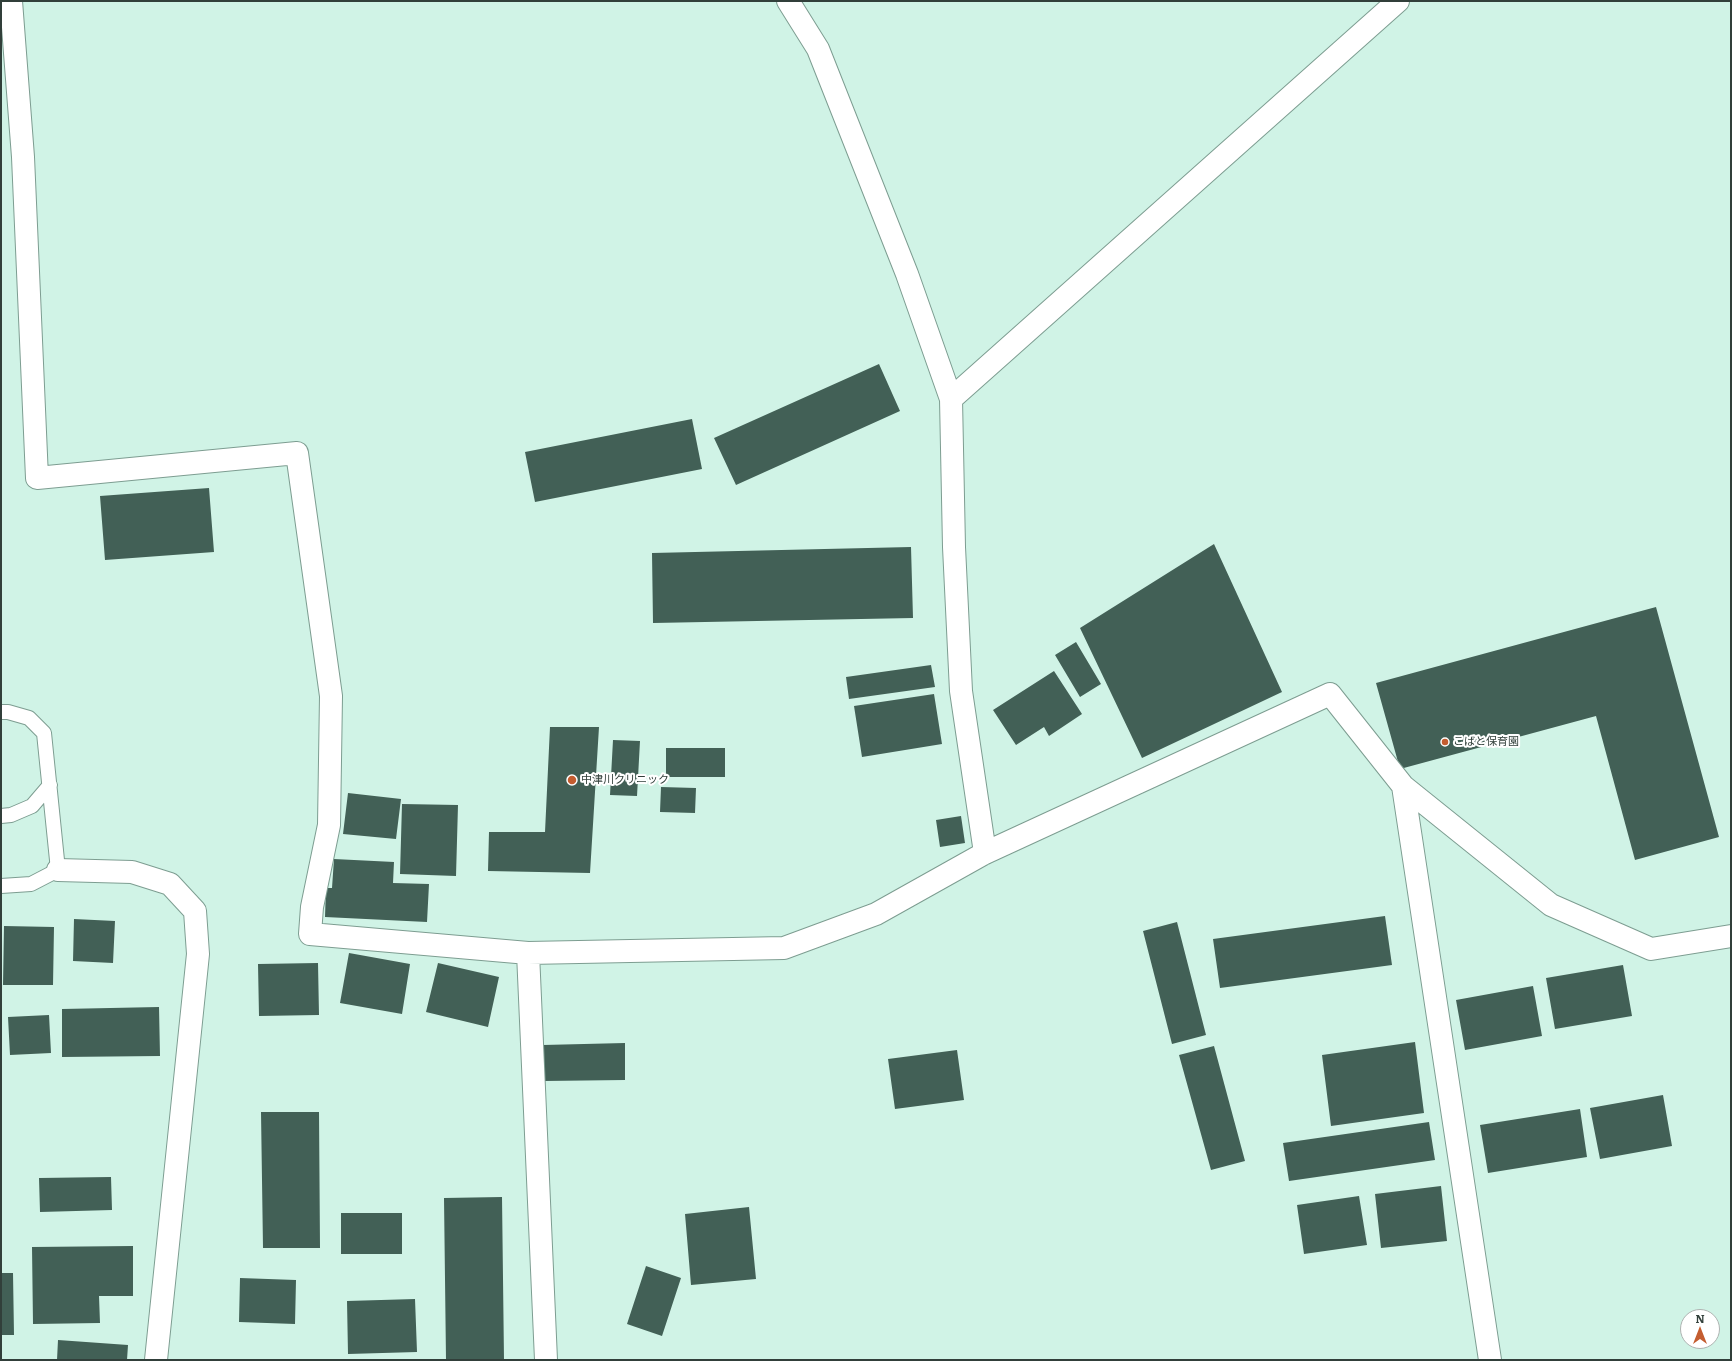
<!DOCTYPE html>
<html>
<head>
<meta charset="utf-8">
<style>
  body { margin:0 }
  #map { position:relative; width:1732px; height:1361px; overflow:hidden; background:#d0f3e6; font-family:Literata,serif }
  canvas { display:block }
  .frame { position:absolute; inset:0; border:2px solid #313f3a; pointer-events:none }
  .north { position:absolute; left:1680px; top:1309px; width:40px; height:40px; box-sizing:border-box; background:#fff; border:1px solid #adb2b0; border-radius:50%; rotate:0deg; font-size:11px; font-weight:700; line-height:16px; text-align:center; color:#313f3a }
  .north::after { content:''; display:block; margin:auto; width:14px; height:18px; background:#c45d30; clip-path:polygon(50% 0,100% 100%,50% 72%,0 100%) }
</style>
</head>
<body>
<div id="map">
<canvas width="1732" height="1361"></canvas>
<div class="frame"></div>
<div class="north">N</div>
</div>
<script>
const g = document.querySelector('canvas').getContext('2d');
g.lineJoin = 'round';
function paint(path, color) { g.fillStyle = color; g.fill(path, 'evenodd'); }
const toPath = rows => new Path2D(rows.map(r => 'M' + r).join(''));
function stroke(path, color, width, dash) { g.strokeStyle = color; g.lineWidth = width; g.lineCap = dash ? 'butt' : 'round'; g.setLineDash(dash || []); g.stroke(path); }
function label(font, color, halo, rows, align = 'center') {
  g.font = font + ' Literata,"Noto Sans JP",serif'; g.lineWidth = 4; g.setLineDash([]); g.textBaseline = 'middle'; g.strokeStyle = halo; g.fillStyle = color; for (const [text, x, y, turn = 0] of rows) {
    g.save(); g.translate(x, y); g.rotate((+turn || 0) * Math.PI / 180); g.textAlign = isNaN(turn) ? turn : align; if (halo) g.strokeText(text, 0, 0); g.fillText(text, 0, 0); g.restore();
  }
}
const building = toPath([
  [879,364,900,411,736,485,714,438],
  [692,419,702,469,535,502,525,452],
  [209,488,214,552,105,560,100,496],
  [1214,544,1282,692,1142,758,1080,628],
  [911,547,913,618,653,623,652,553],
  [1656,607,1719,837,1635,860,1596,716,1400,769,1376,683],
  [1076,642,1101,684,1080,697,1055,655],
  [931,665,935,687,849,699,846,677],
  [1054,671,1082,714,1049,736,1044,727,1016,745,993,710],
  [934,694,942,744,862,757,854,706],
  [550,727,599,727,590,873,488,871,489,832,545,832],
  [613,740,640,741,637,796,610,795],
  [666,748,725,748,725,777,666,777],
  [661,787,696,788,695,813,660,812],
  [348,793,401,799,396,839,343,834],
  [402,804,458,805,456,876,400,874],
  [961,816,965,843,940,847,936,820],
  [334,859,394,862,393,883,429,884,427,922,325,917,326,888,332,888],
  [1385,916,1392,965,1220,988,1213,939],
  [74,919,115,921,113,963,73,961],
  [1177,922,1206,1035,1172,1044,1143,931],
  [4,926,54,927,53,985,3,985],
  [349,953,410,964,402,1014,340,1003],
  [318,963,319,1015,259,1016,258,964],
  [438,963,499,977,488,1027,426,1012],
  [1623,965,1632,1016,1555,1029,1546,978],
  [1533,986,1542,1036,1465,1050,1456,1000],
  [159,1007,160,1056,62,1057,62,1009],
  [49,1015,51,1053,10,1055,8,1017],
  [1415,1042,1424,1113,1331,1126,1322,1055],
  [625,1043,625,1080,544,1081,543,1045],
  [1214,1046,1245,1161,1211,1170,1179,1055],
  [957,1050,964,1100,895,1109,888,1059],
  [1663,1095,1672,1146,1600,1159,1590,1108],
  [1580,1109,1587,1157,1488,1173,1480,1125],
  [261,1112,319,1112,320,1248,263,1248],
  [1429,1122,1435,1160,1289,1181,1283,1143],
  [111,1177,112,1210,40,1212,39,1178],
  [1441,1186,1447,1241,1381,1248,1375,1194],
  [1359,1196,1367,1245,1304,1254,1297,1205],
  [502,1197,504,1360,446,1360,444,1198],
  [749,1207,756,1279,691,1285,685,1214],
  [341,1213,402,1213,402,1254,341,1254],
  [133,1246,133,1296,99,1296,100,1323,33,1324,32,1247],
  [646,1266,681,1278,662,1336,627,1324],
  [1,1273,13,1273,14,1335,1,1335],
  [240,1278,296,1280,295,1324,239,1322],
  [415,1299,417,1352,348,1354,347,1301],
  [58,1340,128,1345,127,1360,57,1360]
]);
const service = toPath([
  [1,712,8,712,29,718,44,733,58,870,31,884,1,886],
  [1,816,11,815,32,806,50,785]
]);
const minor = toPath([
  [11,1,23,157,37,478,297,453,331,696,329,825,312,907,310,934,528,953,784,948,876,914,985,853,1330,694,1403,786,1551,905,1651,949,1731,936],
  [788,1,818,49,907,274,951,399,954,547,961,691,985,853],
  [951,399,1398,1],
  [1403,786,1490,1360],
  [528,953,546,1360]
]);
const tertiary = toPath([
  [58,870,132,872,170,884,195,911,198,954,156,1360]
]);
const markers = [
  [1445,742,4,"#c45d30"],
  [572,780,5,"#c45d30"]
];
const poiNames = [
  ["こばと保育園",1453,742],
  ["中津川クリニック",581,780]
];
paint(building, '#426056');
stroke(service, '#7d9d91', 16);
stroke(minor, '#7d9d91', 24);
stroke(tertiary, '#7d9d91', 24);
stroke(service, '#fff', 14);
stroke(minor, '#fff', 22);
stroke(tertiary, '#fff', 22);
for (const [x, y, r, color] of markers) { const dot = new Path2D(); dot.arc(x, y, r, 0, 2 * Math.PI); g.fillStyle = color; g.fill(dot); stroke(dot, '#fff', 1.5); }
label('11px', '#313f3a', '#fff', poiNames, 'left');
</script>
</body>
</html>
